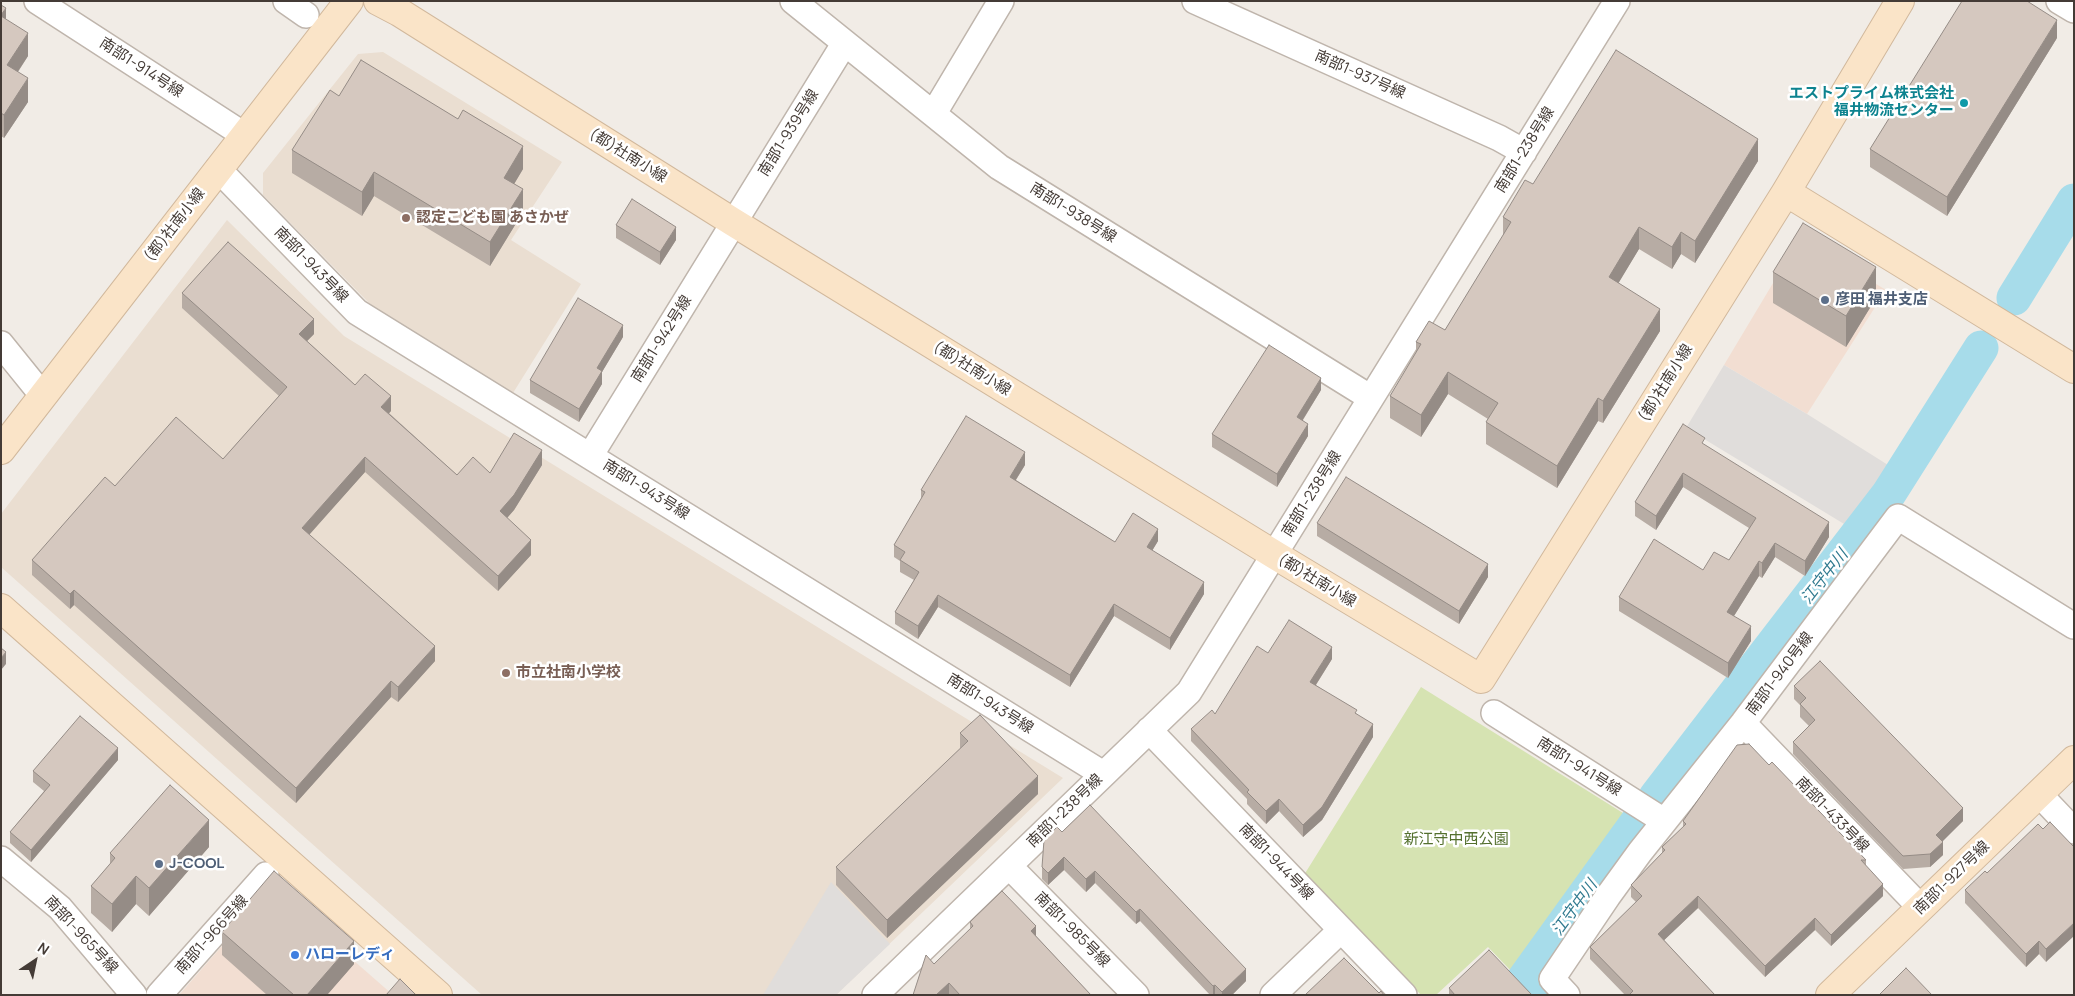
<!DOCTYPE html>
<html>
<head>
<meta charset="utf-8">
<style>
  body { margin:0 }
  #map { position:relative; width:2075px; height:996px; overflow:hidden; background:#f1ece6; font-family:Manrope,sans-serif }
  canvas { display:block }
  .frame { position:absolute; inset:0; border:2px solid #443b36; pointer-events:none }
  .north { position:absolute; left:10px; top:936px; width:50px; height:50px; -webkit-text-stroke:4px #fff; paint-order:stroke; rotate:34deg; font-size:14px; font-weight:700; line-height:20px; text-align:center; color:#443b36 }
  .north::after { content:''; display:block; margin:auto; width:18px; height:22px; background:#443b36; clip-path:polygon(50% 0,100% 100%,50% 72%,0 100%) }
</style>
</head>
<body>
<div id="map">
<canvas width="2075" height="996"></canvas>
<div class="frame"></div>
<div class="north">N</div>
</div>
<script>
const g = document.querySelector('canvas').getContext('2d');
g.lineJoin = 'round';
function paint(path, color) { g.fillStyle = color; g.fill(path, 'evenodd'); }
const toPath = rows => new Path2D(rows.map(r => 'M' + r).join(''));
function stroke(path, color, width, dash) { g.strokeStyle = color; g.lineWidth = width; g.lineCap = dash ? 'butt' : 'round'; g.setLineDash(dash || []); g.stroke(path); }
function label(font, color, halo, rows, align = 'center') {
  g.font = font + ' Manrope,"Noto Sans JP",sans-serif'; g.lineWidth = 5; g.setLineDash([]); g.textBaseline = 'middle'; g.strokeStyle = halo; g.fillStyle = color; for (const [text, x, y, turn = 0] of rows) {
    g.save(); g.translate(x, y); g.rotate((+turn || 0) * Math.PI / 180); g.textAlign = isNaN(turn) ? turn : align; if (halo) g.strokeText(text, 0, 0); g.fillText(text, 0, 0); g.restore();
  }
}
const commercial = toPath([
  [1817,248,1886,290,1807,414,1724,365,1791,253],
  [272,889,393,995,179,995]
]);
const education = toPath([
  [383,52,562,162,511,240,581,284,513,393,371,305,263,195,263,173,358,54],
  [227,220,344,336,1063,778,836,995,482,995,1,567,1,514]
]);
const green = toPath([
  [1421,687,1631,818,1516,976,1488,947,1436,995,1421,995,1304,875]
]);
const parking = toPath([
  [1724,365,1807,414,1896,470,1854,530,1686,428],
  [831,882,890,944,836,995,763,995]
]);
const canal = toPath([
  [2014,298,2074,201],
  [1656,797,1888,495,1981,348],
  [1536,995,1523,981,1639,820]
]);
const street = toPath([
  [37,1,244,135],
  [286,1,306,15],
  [793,1,999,167,1371,398],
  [1195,1,1499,138,1524,152],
  [2059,1,2074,10],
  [934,113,1001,1],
  [218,169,357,312,1103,774],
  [1,344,43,396],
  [590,456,844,44],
  [1494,713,1664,821],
  [1743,723,1921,908],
  [1149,730,1404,995],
  [2039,794,2074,831],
  [1,859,60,908,134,995],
  [1009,866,1136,995],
  [159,995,266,875],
  [875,995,1189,692,1617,1],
  [1273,995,1341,930],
  [1567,995,1552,979,1608,896,1640,852,1743,723,1898,517,2074,626]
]);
const secondary = toPath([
  [378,1,399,12,733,222,1275,555,1481,679,1786,192,2074,369],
  [1786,192,1900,1],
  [1,450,349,1],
  [1,608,438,995],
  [1830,995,2074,760]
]);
const wall = toPath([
  [1,5,6,19,28,56,18,72,28,102,4,138,1,136],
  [2057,38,1947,216,1870,167,1870,149],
  [339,96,523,169,514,184,523,212,490,266,374,196,362,216,292,173,292,150],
  [1758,161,1695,263,1681,254,1672,269,1639,249,1618,283,1660,331,1603,423,1598,421,1557,488,1486,444,1486,422,1488,419,1448,394,1421,437,1390,418,1390,396,1416,352,1416,342,1445,330,1503,236,1503,217,1533,184],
  [616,225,676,240,660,265,616,238],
  [1773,272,1876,298,1846,347,1773,303],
  [182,293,314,334,307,341,355,385,391,411,389,413,457,475,490,473,542,465,514,510,507,518,531,555,498,591,365,472,309,534,435,661,398,702,391,697,296,803,74,605,70,609,32,575,32,560,115,486,223,459,279,396,182,308],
  [623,337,602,372,602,384,579,422,530,393,530,380],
  [1321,390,1303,420,1308,436,1277,487,1212,447,1212,434],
  [1705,445,1829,537,1805,576,1775,557,1762,578,1759,576,1734,616,1751,641,1728,678,1619,611,1619,597,1703,570,1729,560,1749,528,1683,487,1656,530,1635,516,1635,502],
  [1025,465,1016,480,1115,542,1158,541,1152,551,1204,594,1170,650,1114,616,1070,687,938,607,918,639,895,624,895,612,914,580,900,572,900,561,894,557,894,545,921,500,921,490],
  [1317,523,1488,577,1459,624,1317,536],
  [1332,659,1316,685,1357,714,1373,737,1322,820,1303,837,1279,811,1266,824,1247,804,1247,799,1191,741,1191,729,1215,714],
  [1794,686,1963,821,1942,841,1943,855,1930,867,1903,869,1793,754,1793,742,1809,726,1800,717,1800,705,1794,699],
  [960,733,1038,794,887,938,836,885,836,867,960,749],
  [118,760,31,862,10,843,10,832,44,791,33,782,33,771],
  [1769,765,1866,860,1866,866,1883,896,1831,946,1815,930,1765,977,1698,908,1664,940,1715,995,1625,995,1590,959,1590,947,1636,902,1631,897,1631,885,1662,853,1662,847,1683,827,1683,821],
  [2043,829,2074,847,2046,962,2039,954,2026,967,1965,903,1965,890,1987,873],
  [1062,832,1246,981,1232,995,1210,995,1140,921,1136,924,1095,883,1086,892,1064,870,1048,885,1042,879,1042,867],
  [209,847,149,916,136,904,112,932,91,913,91,886,110,864,110,853],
  [970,922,1036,936,1091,995,913,995,934,964,970,930],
  [222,932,354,964,327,995,267,995,222,955],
  [1449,988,1532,995,1449,995]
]);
const shadedWall = toPath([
  [6,8,6,31,1,38,1,15],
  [2057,20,2057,38,1947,216,1947,197],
  [28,33,28,56,7,88,7,65],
  [28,78,28,102,4,138,4,115],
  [1758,139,1758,161,1695,263,1695,241],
  [523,146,523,169,504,201,504,178],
  [374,172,374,196,362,216,362,192],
  [523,189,523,212,490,266,490,242],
  [676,227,676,240,660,265,660,252],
  [1639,227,1639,249,1609,299,1609,277],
  [1681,232,1681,254,1672,269,1672,247],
  [1876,267,1876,298,1846,347,1846,316],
  [1660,309,1660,331,1603,423,1603,401],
  [314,319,314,334,299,349,299,334],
  [623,325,623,337,602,372,602,384,579,422,579,409,597,368],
  [1448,372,1448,394,1421,437,1421,415],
  [1321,378,1321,390,1297,429,1297,417],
  [391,396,391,411,381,422,381,407],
  [1598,398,1598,421,1557,488,1557,466],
  [1308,424,1308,436,1277,487,1277,474],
  [542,450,542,465,514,510,500,526,500,511],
  [1025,452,1025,465,1010,489,1010,477],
  [365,457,365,472,302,543,302,528],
  [1683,473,1683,487,1656,530,1656,516],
  [1829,522,1829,537,1805,576,1805,561],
  [1158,529,1158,541,1147,559,1147,547],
  [531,540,531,555,498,591,498,576],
  [1775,543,1775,557,1762,578,1762,563],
  [1759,561,1759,576,1727,627,1727,612],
  [1488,564,1488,577,1459,624,1459,611],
  [1204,582,1204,594,1170,650,1170,638],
  [74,590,74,605,70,609,70,594],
  [938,595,938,607,918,639,918,626],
  [1114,604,1114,616,1070,687,1070,675],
  [1751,626,1751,641,1728,678,1728,663],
  [435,646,435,661,398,702,398,687],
  [1332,647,1332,659,1310,694,1310,682],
  [6,652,6,664,1,670,1,658],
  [391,681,391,697,296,803,296,788],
  [1373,724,1373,737,1322,820,1303,837,1303,825],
  [118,748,118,760,31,862,31,850],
  [1038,776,1038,794,887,938,887,920],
  [1279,799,1279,811,1266,824,1266,811],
  [1963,808,1963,821,1936,848,1936,835],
  [209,820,209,847,149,916,149,888],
  [1943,842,1943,855,1930,867,1930,854],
  [1064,857,1064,870,1048,885,1048,873],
  [1095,871,1095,883,1086,892,1086,879],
  [136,876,136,904,112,932,112,904],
  [1883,884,1883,896,1831,946,1831,935],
  [1698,896,1698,908,1658,946,1658,934],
  [1140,909,1140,921,1136,924,1136,912],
  [1815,918,1815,930,1765,977,1765,966],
  [2074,923,2074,936,2046,962,2046,949],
  [1036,926,1036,939,1031,931],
  [354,941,354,964,327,995,307,995],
  [2039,941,2039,954,2026,967,2026,954],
  [1246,969,1246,981,1232,995,1222,995,1222,992],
  [949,983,949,995,936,995],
  [1215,985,1215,995,1213,995,1213,986]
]);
const building = toPath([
  [1962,1,2027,1,2057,20,1947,197,1870,149,1962,1],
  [1,5,6,8,1,15,1,5],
  [1,16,28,33,7,65,28,78,4,115,1,113,1,16],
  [1616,50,1758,139,1695,241,1681,232,1672,247,1639,227,1609,277,1660,309,1603,401,1598,398,1557,466,1486,422,1498,403,1448,372,1421,415,1390,396,1421,344,1416,342,1429,321,1445,330,1511,222,1503,217,1525,180,1533,184,1616,50],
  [361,60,458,119,463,110,523,146,504,178,523,189,490,242,374,172,362,192,292,150,330,90,339,96,361,60],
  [632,199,676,227,660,252,616,225,632,199],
  [1803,223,1876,267,1846,316,1773,272,1803,223],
  [228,242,314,319,299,334,355,385,365,374,391,396,381,407,457,475,473,457,490,473,514,433,542,450,514,495,500,511,531,540,498,576,365,457,302,528,435,646,398,687,391,681,296,788,74,590,70,594,32,560,105,477,115,486,176,417,223,459,287,387,182,293,228,242],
  [578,298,623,325,597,368,602,371,579,409,530,380,578,298],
  [1269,345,1321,378,1297,417,1308,424,1277,474,1212,434,1269,345],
  [966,416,1025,452,1010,477,1115,542,1133,513,1158,529,1147,547,1204,582,1170,638,1114,604,1070,675,938,595,918,626,895,612,919,572,900,560,905,552,894,545,925,492,921,490,966,416],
  [1683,424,1705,438,1702,443,1829,522,1805,561,1775,543,1762,563,1759,561,1727,612,1751,626,1728,663,1619,597,1654,539,1703,570,1714,552,1729,560,1756,518,1683,473,1656,516,1635,502,1683,424],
  [1346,477,1488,564,1459,611,1317,523,1346,477],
  [1289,620,1332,647,1310,682,1357,710,1355,713,1373,724,1322,807,1303,825,1279,799,1266,811,1247,792,1249,790,1191,729,1212,710,1215,714,1257,646,1268,653,1289,620],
  [1,648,6,652,1,658,1,648],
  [1820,661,1963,808,1936,835,1943,842,1930,854,1903,856,1793,742,1815,720,1800,704,1806,698,1794,686,1820,661],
  [980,715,1038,776,887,920,836,867,968,741,960,733,980,715],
  [80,716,118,748,31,850,10,832,50,785,33,771,80,716],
  [1749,744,1769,765,1772,762,1866,860,1861,860,1883,884,1831,935,1815,918,1765,966,1698,896,1658,934,1715,995,1629,995,1633,991,1590,947,1642,896,1631,885,1665,850,1662,847,1686,824,1683,821,1737,745,1749,744],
  [170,785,209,820,149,888,136,876,112,904,91,886,115,858,110,853,170,785],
  [1090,805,1246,969,1222,992,1215,985,1213,986,1140,909,1136,912,1095,871,1086,879,1064,857,1048,873,1042,867,1044,840,1057,827,1062,832,1090,805],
  [2050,822,2074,847,2074,923,2046,949,2039,941,2026,954,1965,890,1985,871,1987,873,2038,824,2043,829,2050,822],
  [274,871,354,941,307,995,294,995,222,932,274,871],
  [1002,891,1036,926,1031,931,1091,995,960,995,949,983,936,995,913,995,926,955,934,964,973,926,970,922,1002,891],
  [1489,950,1532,995,1455,995,1449,988,1489,950],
  [1344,958,1379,993,1381,991,1384,995,1305,995,1344,958],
  [1906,968,1932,995,1879,995,1906,968],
  [400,979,416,995,386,995,400,979]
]);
const markers = [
  [1964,103,5,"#0f9aa8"],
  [406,218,5,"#8d6e63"],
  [1825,300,5,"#5c6f8a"],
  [506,673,5,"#8d6e63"],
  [159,864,5,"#5c6f8a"],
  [295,955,5,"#3f7fe0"]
];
const streetNames = [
  ["南部1-914号線",141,68,33],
  ["南部1-937号線",1360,75,24],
  ["南部1-939号線",789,133,-58],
  ["南部1-238号線",1525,150,-58],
  ["(都)社南小線",628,156,32],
  ["南部1-938号線",1073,213,32],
  ["(都)社南小線",175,225,-52],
  ["南部1-943号線",311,265,46],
  ["南部1-942号線",662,339,-58],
  ["(都)社南小線",972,369,32],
  ["(都)社南小線",1666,383,-58],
  ["南部1-943号線",646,490,32],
  ["南部1-238号線",1312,494,-58],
  ["(都)社南小線",1317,581,31],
  ["南部1-940号線",1780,674,-53],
  ["南部1-943号線",990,704,32],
  ["南部1-941号線",1579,767,32],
  ["南部1-238号線",1065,811,-44],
  ["南部1-433号線",1832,815,46],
  ["南部1-944号線",1276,862,46],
  ["南部1-927号線",1952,878,-44],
  ["南部1-985号線",1072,930,45],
  ["南部1-965号線",81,935,47],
  ["南部1-966号線",212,935,-48]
];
const cultureNames = [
  ["エストプライム株式会社",1954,94],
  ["福井物流センター",1954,111]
];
const educationNames = [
  ["認定こども園 あさかぜ",416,218],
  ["市立社南小学校",516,673]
];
const serviceNames = [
  ["彦田 福井支店",1835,300],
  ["J-COOL",169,864]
];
const parkNames = [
  ["新江守中西公園",1456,840]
];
const shopNames = [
  ["ハローレディ",305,955]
];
const waterNames = [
  ["江守中川",1825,577,-52],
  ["江守中川",1575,908,-54]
];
paint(commercial, '#f2ded2');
paint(education, '#eaded1');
paint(green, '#d6e3b2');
paint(parking, '#e0dddb');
stroke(canal, '#a7dcea', 35);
stroke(street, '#bfb5ac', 28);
stroke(secondary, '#d1b89c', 30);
stroke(street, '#fff', 25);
stroke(secondary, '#fae4c8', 28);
paint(wall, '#b7aca4');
paint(shadedWall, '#958c86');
paint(building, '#d5c8bf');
stroke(building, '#958c86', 1);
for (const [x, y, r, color] of markers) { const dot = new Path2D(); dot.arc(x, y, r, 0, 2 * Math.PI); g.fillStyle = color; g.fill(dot); stroke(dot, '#fff', 2); }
label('15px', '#443b36', '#fff', streetNames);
label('bold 15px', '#0d838f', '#fff', cultureNames, 'right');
label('bold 15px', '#785e54', '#fff', educationNames, 'left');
label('bold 15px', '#4e5e75', '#fff', serviceNames, 'left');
label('15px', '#54702e', '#fff', parkNames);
label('bold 15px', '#366cbe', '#fff', shopNames, 'left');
label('italic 16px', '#327b90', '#fff', waterNames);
</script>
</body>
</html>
